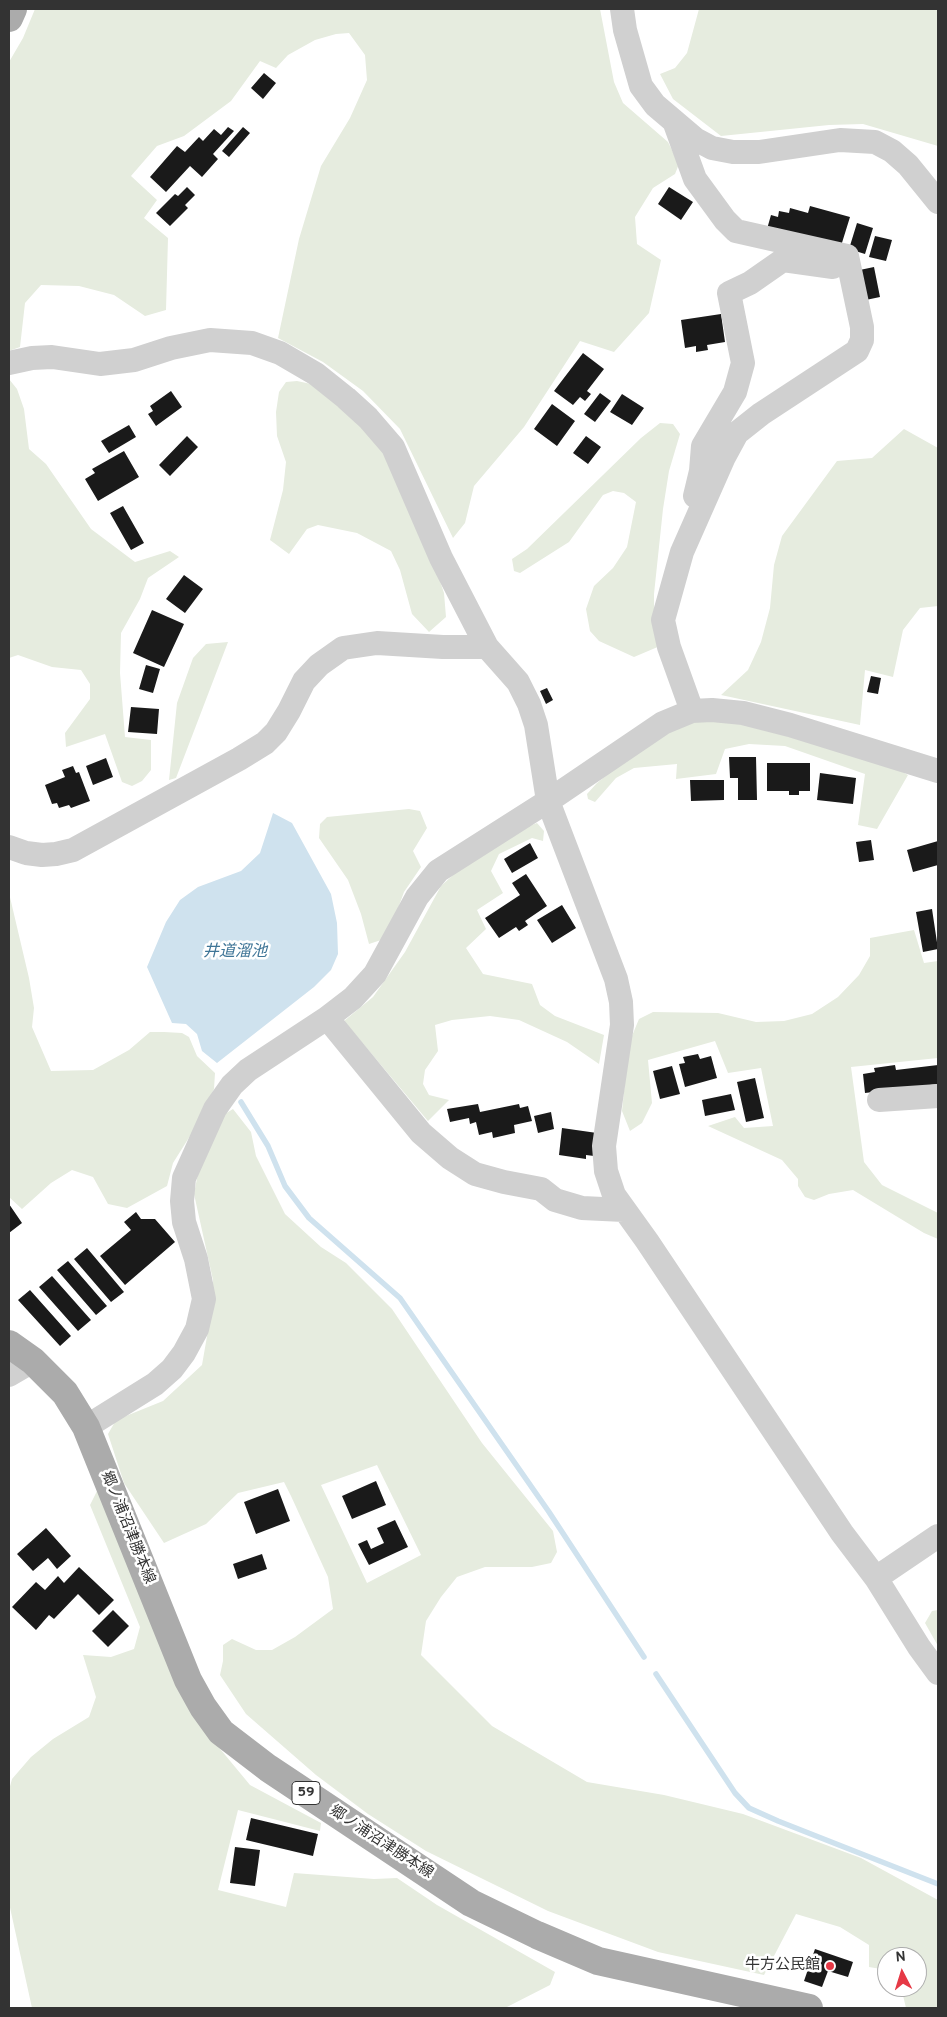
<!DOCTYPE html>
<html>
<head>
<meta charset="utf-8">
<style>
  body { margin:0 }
  #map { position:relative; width:947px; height:2017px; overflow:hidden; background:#fff; font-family:Overpass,sans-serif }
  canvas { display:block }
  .frame { position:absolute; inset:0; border:10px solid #333; pointer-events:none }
  .north { position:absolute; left:877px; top:1947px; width:50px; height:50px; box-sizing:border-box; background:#fff; border:1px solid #adadad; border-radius:50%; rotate:355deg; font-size:14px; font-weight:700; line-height:20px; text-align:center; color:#333 }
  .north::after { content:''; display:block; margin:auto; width:18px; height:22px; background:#e63946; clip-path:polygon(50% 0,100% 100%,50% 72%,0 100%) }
</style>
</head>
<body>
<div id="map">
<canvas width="947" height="2017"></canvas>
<div class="frame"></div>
<div class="north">N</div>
</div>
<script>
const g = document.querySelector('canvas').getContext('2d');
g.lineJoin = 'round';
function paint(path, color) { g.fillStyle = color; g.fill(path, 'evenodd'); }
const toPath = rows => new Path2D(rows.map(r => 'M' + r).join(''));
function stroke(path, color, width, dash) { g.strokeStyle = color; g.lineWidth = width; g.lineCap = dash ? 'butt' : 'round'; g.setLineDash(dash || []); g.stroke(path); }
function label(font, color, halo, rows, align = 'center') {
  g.font = font + ' Overpass,"Noto Sans JP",sans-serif'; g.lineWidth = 5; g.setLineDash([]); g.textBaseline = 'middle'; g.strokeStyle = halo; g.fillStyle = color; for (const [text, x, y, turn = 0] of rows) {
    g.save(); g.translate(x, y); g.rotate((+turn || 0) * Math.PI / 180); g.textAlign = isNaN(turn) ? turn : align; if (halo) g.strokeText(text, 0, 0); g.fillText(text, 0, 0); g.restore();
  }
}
const green = toPath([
  [35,9,600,9,614,82,623,103,668,142,679,164,675,174,653,188,635,217,637,244,661,260,649,313,614,352,580,341,524,427,474,486,465,523,453,538,400,429,363,391,323,362,278,338,299,239,321,166,350,118,367,80,365,55,349,33,336,34,315,40,288,55,276,68,260,61,231,101,184,136,157,146,131,176,157,200,144,218,168,238,166,310,145,316,114,295,79,286,41,285,25,303,20,347,9,351,9,62,23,38],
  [699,9,938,9,938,146,863,124,829,125,721,136,673,99,660,74,675,68,687,53],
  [9,379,17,389,24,409,29,449,46,464,91,529,135,562,170,551,179,557,148,578,140,599,121,633,120,673,125,737,151,740,151,770,142,781,132,786,122,782,105,734,66,747,65,733,90,699,90,684,81,670,52,667,18,655,9,658],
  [297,381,311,384,361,423,406,479,444,593,446,617,429,632,412,614,400,570,391,551,357,533,318,525,307,529,289,554,270,540,283,490,286,462,277,436,276,412,279,392,286,382],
  [660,423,673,424,680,434,669,471,663,509,654,594,654,621,660,646,634,657,599,641,590,631,586,609,594,586,613,568,627,547,636,502,624,493,613,491,603,495,569,542,520,573,514,571,512,559,527,549,641,438],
  [904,429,938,448,938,606,920,608,903,630,893,677,865,670,860,725,721,695,748,670,761,642,770,608,774,565,782,536,837,461,872,458],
  [228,642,176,778,169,780,177,703,193,658,206,644],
  [698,719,738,719,878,759,908,775,877,829,858,825,865,774,785,746,749,744,725,749,716,774,676,779,677,764,634,768,616,778,595,802,588,799,587,794,597,783,623,762,673,728],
  [409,809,420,811,427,828,413,851,421,867,404,892,387,938,369,944,361,914,348,880,319,838,320,824,327,817],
  [537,823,544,831,543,841,532,838,499,854,491,871,503,893,477,910,486,929,466,948,483,974,532,984,540,1005,555,1016,604,1035,599,1064,567,1042,519,1020,490,1016,452,1020,435,1025,438,1051,425,1070,423,1084,429,1095,449,1100,428,1121,344,1021,373,997,405,952,441,886,464,865,506,835],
  [9,893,29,978,34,1008,32,1027,51,1071,93,1070,129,1050,150,1032,164,1032,182,1033,189,1037,197,1056,215,1073,214,1089,195,1128,173,1163,167,1186,127,1208,108,1204,93,1177,72,1170,51,1183,22,1209,9,1197],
  [914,930,924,963,938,961,938,1058,851,1067,864,1162,882,1185,938,1213,938,1239,924,1233,853,1190,829,1194,814,1200,805,1197,798,1186,798,1179,782,1160,708,1126,735,1117,744,1128,773,1126,761,1068,728,1073,715,1041,648,1060,652,1103,642,1123,630,1131,622,1111,629,1043,639,1019,653,1012,718,1013,756,1022,784,1021,812,1014,838,997,859,975,870,956,870,938],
  [233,1109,251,1132,256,1156,285,1214,321,1247,346,1263,392,1309,482,1443,553,1531,557,1552,551,1563,532,1567,485,1567,457,1577,441,1597,426,1621,421,1655,492,1726,587,1782,664,1795,743,1814,861,1858,938,1900,938,2008,906,2008,901,1987,917,1987,917,1957,887,1957,887,1970,869,1967,869,1945,840,1927,796,1914,764,1975,658,1952,548,1911,426,1851,368,1814,316,1775,246,1714,220,1675,223,1661,223,1645,232,1639,256,1650,272,1650,295,1637,333,1609,328,1577,291,1496,284,1482,238,1493,206,1524,164,1543,124,1483,108,1434,116,1420,163,1401,202,1365,213,1302,213,1280,194,1194,199,1168,223,1115],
  [377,1465,421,1555,367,1583,321,1485],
  [97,1491,108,1501,197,1721,250,1785,321,1823,320,1831,238,1810,218,1890,286,1907,294,1873,374,1879,397,1878,437,1905,555,1972,550,1985,505,2008,32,2008,9,1903,9,1790,12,1779,31,1757,53,1739,89,1717,96,1697,83,1655,111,1657,134,1649,140,1627,90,1505],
  [938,1610,938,1646,925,1623,932,1611]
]);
const water = toPath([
  [273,813,292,823,331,894,337,923,338,954,331,970,314,987,217,1063,202,1051,197,1034,186,1024,172,1023,147,967,166,922,180,900,198,887,241,871,260,853]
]);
const stream = toPath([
  [241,1102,268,1146,285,1186,309,1218,400,1298,549,1512,644,1657],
  [656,1674,735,1793,749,1808,778,1821,938,1884]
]);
const building = toPath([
  [264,73,276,83,263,99,251,88],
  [228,127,234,131,213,154,218,159,202,177,190,166,166,192,150,177,177,146,185,152,199,137,203,141,214,129,221,135],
  [243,127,250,133,229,157,222,151],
  [187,187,195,195,185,205,188,208,170,226,156,213,175,194,178,196],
  [669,187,693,202,681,220,658,204],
  [810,206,850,217,841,246,767,229,771,215,778,217,779,211,789,213,790,208,808,213],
  [857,223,873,228,865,254,849,249],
  [875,236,892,240,886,261,869,257],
  [874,267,880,297,861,301,855,271],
  [721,314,725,342,707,345,708,350,696,352,696,346,685,348,681,320],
  [583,353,604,369,587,391,591,394,585,401,580,397,573,405,554,391],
  [171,391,182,407,156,426,148,414,153,411,150,406],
  [600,393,611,401,595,422,584,414],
  [622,394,644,408,632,425,610,412],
  [552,404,575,421,557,446,534,429],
  [129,425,136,437,109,453,101,441],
  [187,436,198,447,170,476,159,465],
  [586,436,601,447,588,464,573,453],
  [124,451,139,477,98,501,85,479,95,473,92,469],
  [123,506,144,543,131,550,110,513],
  [184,575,203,589,185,613,166,599],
  [152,610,184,624,164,667,133,653],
  [146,665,160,669,153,693,139,689],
  [871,676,881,678,878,694,867,692],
  [547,688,553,700,546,704,540,691],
  [131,707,159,709,157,734,128,732],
  [729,757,756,757,757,800,738,800,738,778,730,778],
  [106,758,113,777,93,785,86,766],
  [767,763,810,763,810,791,799,791,799,795,789,795,789,791,767,791],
  [73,766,76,773,79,772,90,801,71,808,69,805,59,808,57,803,52,804,45,785,65,777,62,770],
  [820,773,856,778,853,804,817,800],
  [690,780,724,780,724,800,691,801],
  [871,840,874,860,859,862,856,842],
  [938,841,938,865,913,872,907,850],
  [530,843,538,858,512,873,504,859],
  [526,874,547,906,525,921,528,925,519,931,516,927,499,938,485,918,520,895,512,883],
  [562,905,576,928,552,943,537,920],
  [932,909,938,949,923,952,916,912],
  [698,1054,700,1059,711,1056,717,1078,685,1087,679,1064,685,1063,683,1057],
  [895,1065,896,1070,938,1065,938,1084,865,1093,863,1074,875,1072,874,1068],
  [672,1066,680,1094,660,1099,653,1071],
  [755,1078,764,1118,746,1122,737,1082],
  [731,1094,735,1110,705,1116,702,1100],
  [478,1104,480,1112,519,1104,520,1108,528,1106,532,1121,514,1125,515,1133,493,1138,492,1132,479,1135,476,1122,470,1124,469,1118,450,1122,447,1109],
  [551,1112,554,1129,538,1133,534,1116],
  [562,1128,597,1133,594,1156,586,1155,586,1159,559,1155],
  [9,1204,22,1223,9,1233],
  [136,1212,141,1219,155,1219,175,1242,125,1285,100,1256,131,1230,124,1222],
  [87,1248,124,1292,111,1302,74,1259],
  [68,1261,107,1306,96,1315,57,1270],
  [52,1276,91,1320,78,1331,39,1287],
  [30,1290,71,1336,60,1346,18,1300],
  [376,1481,386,1505,352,1519,342,1496],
  [278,1489,290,1521,256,1534,244,1502],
  [395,1520,408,1547,369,1565,358,1544,367,1540,371,1549,384,1543,377,1528],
  [46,1528,71,1556,57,1569,48,1558,33,1571,17,1554],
  [262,1554,267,1569,238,1579,233,1564],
  [79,1567,114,1600,99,1615,78,1594,54,1619,49,1615,36,1630,12,1607,36,1582,45,1590,58,1576,64,1583],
  [113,1610,129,1626,108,1647,92,1631],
  [251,1818,318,1834,313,1856,246,1840],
  [235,1847,260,1850,255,1886,230,1883],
  [815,1949,853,1962,848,1977,828,1971,822,1987,804,1981]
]);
const minor = toPath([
  [622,9,625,30,641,86,655,105,695,139,712,148,733,152,759,152,840,140,875,142,892,151,908,165,938,202],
  [674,121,695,179,725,220,736,231,847,256,862,327,862,340,857,351,761,414,737,433,724,457,682,552,663,620,669,647,692,711],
  [9,363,32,358,52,357,100,364,134,360,171,348,210,340,252,343,280,353,316,374,346,398,368,418,393,447,441,558,487,647,518,682,529,704,536,725,548,801,616,979,621,1002,622,1025,604,1146,606,1171,614,1195,647,1241,842,1533,876,1578,919,1647,938,1673],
  [695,496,701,471,703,446,735,392,743,363,729,293,750,283,783,260,833,267],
  [9,847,26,853,42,855,56,854,73,850,239,759,265,743,276,732,289,711,304,681,319,665,343,648,377,643,443,647,487,647],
  [327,1018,421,1133,450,1158,475,1174,504,1182,541,1189,555,1200,582,1208,624,1210],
  [879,1100,938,1096],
  [9,1375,33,1361],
  [86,1427,155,1384,172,1369,184,1353,197,1329,204,1299,196,1259,184,1222,182,1201,184,1178,215,1109,232,1085,248,1070,327,1018,353,998,375,974,417,897,438,871,548,801,663,723,692,711,712,710,743,713,790,725,938,771],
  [876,1578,938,1536]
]);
const major = toPath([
  [9,18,13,9],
  [9,1344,33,1361,65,1393,86,1427,188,1680,203,1707,221,1732,268,1768,471,1903,537,1935,598,1961,809,2008]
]);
const markers = [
  [830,1966,5,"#e63946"]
];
const shields = [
  [306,1793,28]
];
const shieldNames = [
  ["59",306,1793]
];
const streetNames = [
  ["郷ノ浦沼津勝本線",127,1528,68],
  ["郷ノ浦沼津勝本線",381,1843,33]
];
const poiNames = [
  ["牛方公民館",820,1966]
];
const waterNames = [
  ["井道溜池",235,953]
];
paint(green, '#e6ecdf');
paint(water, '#cfe2ee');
stroke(stream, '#cfe2ee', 5.5);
paint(building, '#1a1a1a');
stroke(minor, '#d0d0d0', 24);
stroke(major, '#ababab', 28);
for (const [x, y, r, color] of markers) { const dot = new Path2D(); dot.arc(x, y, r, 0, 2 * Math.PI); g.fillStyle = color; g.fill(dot); stroke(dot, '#fff', 2); }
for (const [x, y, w] of shields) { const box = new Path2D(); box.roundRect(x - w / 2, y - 11.5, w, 23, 4); g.fillStyle = '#fff'; g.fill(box); stroke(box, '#333', 1); }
label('bold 14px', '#333', null, shieldNames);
label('15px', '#333', '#fff', streetNames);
label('15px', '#333', '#fff', poiNames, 'right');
label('italic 16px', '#3f7597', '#fff', waterNames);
</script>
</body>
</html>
